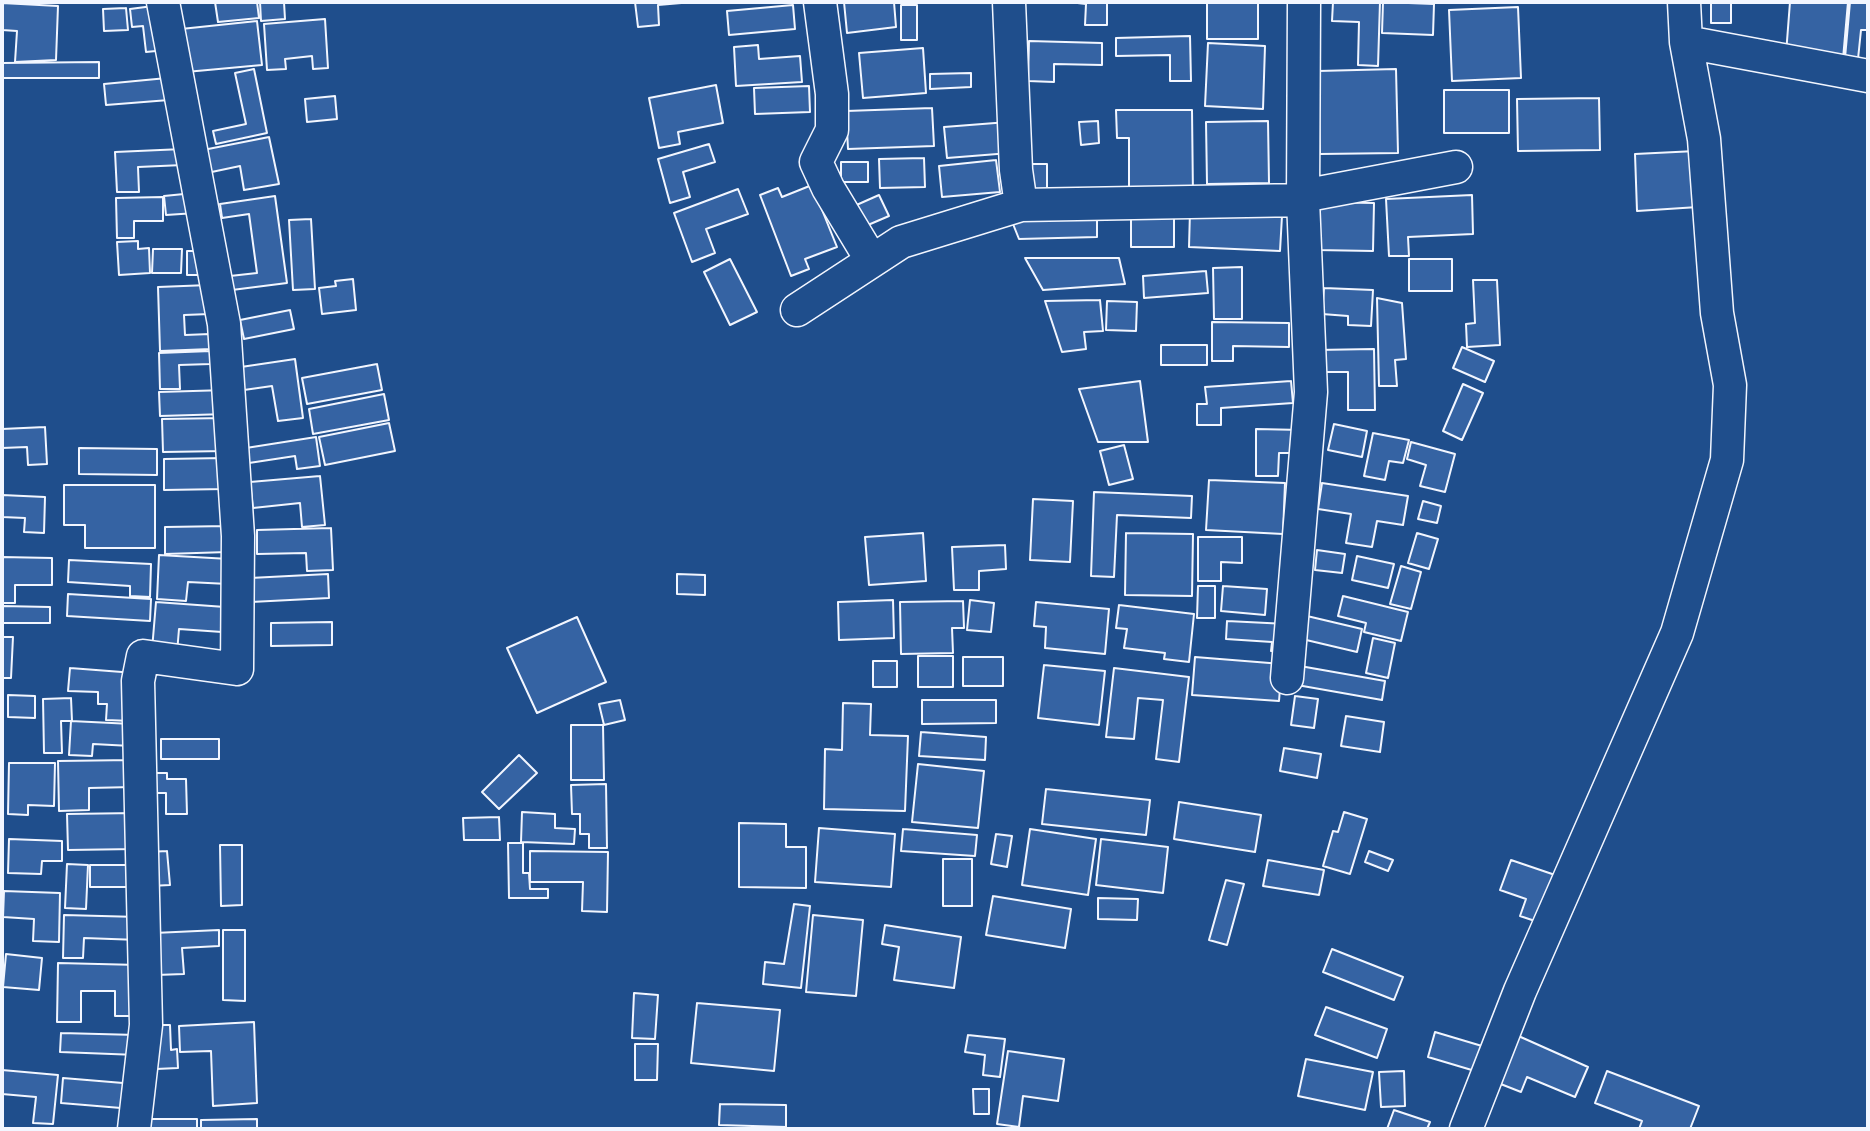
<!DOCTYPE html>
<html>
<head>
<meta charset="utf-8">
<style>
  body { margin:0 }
  #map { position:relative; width:1870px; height:1131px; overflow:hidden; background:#1f4e8c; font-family:Cabin,sans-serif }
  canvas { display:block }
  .frame { position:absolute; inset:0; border:4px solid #f2f6ff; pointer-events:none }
</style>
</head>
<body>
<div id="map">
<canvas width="1870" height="1131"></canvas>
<div class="frame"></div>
</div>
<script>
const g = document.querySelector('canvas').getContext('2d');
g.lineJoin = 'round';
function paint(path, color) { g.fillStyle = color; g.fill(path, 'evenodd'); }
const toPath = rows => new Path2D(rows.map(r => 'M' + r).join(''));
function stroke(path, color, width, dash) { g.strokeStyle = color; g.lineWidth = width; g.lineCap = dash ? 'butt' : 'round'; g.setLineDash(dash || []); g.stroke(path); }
const building = toPath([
  [215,2,257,2,259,18,218,22,215,2],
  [260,2,284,2,285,19,261,21,260,2],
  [635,2,693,2,658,5,659,25,638,27,635,2],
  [844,2,894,2,896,27,847,33,844,2],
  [1069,2,1107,2,1107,25,1085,25,1086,4,1069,2],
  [1207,2,1258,2,1258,39,1207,39,1207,2],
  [1333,2,1380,2,1378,66,1358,65,1359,22,1332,21,1333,2],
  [1383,2,1434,4,1433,35,1382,33,1383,2],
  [1711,2,1731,2,1731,23,1711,23,1711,2],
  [1790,2,1848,2,1843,59,1786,54,1790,2],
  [1850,2,1868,2,1868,30,1861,30,1858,59,1845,58,1850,2],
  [2,3,58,6,56,60,15,62,17,31,2,30,2,3],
  [161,5,166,50,146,52,143,26,132,27,130,9,161,5],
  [793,5,795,29,729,35,727,11,793,5],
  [901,5,917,5,917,40,901,40,901,5],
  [1518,7,1521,78,1452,81,1449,10,1518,7],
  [126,8,128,30,104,31,103,9,126,8],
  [325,19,328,68,313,69,312,56,285,59,286,69,267,70,264,24,325,19],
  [257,21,262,65,186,72,181,29,257,21],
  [1190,36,1191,81,1170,81,1170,55,1116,56,1116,38,1190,36],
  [1029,41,1102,43,1102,65,1054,64,1054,82,1028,81,1029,41],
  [1208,43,1265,46,1263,109,1205,106,1208,43],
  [758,45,759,59,800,56,802,82,736,86,734,47,758,45],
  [923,48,926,93,863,98,859,53,923,48],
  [99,62,99,78,2,78,2,63,99,62],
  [254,69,267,133,216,144,213,131,246,124,235,73,254,69],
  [1396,69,1398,153,1320,154,1318,71,1396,69],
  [971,73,971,87,930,89,930,74,971,73],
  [167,78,169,100,106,105,104,84,167,78],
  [716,85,723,123,678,132,680,144,659,148,649,98,716,85],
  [809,86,810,112,755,114,754,88,809,86],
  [1444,90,1509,90,1509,133,1444,133,1444,90],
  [335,96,337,119,307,122,305,99,335,96],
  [1599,98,1600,150,1518,151,1517,99,1599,98],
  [932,108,934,146,848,149,846,111,932,108],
  [1116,110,1192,110,1193,197,1129,197,1129,138,1117,138,1116,110],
  [1098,121,1099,143,1081,145,1079,122,1098,121],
  [1268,121,1269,183,1207,184,1206,122,1268,121],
  [1008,122,1010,153,947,158,944,127,1008,122],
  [269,137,279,184,244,190,240,166,207,173,203,150,269,137],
  [709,144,715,162,683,172,690,197,670,203,658,159,709,144],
  [183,149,183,165,138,167,139,192,117,192,115,152,183,149],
  [1696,151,1698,207,1637,211,1635,154,1696,151],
  [924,158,925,187,880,188,879,159,924,158],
  [996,160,1000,192,942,197,939,166,996,160],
  [841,162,868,162,868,182,841,182,841,162],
  [1027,164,1047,164,1047,200,1027,200,1027,164],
  [812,185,837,247,805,259,809,269,791,276,760,195,778,188,782,197,812,185],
  [738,189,748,214,706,229,715,253,692,262,674,213,738,189],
  [194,193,196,213,166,215,164,196,194,193],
  [879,195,889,216,861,228,852,207,879,195],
  [1472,195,1473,234,1408,237,1409,256,1389,256,1386,199,1472,195],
  [275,196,287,283,232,290,230,276,257,273,249,214,222,218,220,204,275,196],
  [163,197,163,221,134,221,134,238,117,238,116,198,163,197],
  [1316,202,1374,203,1373,251,1316,250,1316,202],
  [1190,211,1282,216,1280,251,1189,247,1190,211],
  [1174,215,1174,247,1131,247,1131,216,1174,215],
  [1097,216,1097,237,1019,239,1011,219,1097,216],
  [311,219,315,289,293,290,289,220,311,219],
  [138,241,138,249,149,248,150,273,119,275,117,242,138,241],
  [153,249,182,249,181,273,152,273,153,249],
  [187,251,208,251,208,275,187,275,187,251],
  [1025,258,1119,258,1125,284,1043,290,1025,258],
  [730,259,757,312,730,325,704,272,730,259],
  [1409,259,1452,259,1452,291,1409,291,1409,259],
  [1242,267,1242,319,1214,319,1213,268,1242,267],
  [1206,271,1208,293,1144,298,1143,276,1206,271],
  [353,279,356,310,322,314,319,288,336,286,335,281,353,279],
  [1473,280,1497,280,1500,345,1467,347,1466,324,1475,323,1473,280],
  [209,285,210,314,184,315,185,335,210,334,211,349,160,351,158,287,209,285],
  [1324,288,1373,290,1371,326,1348,325,1348,316,1322,314,1324,288],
  [1377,298,1402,303,1406,359,1395,360,1397,386,1379,386,1377,298],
  [1100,300,1103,331,1084,332,1086,349,1062,352,1045,301,1100,300],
  [1107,301,1137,302,1136,331,1106,330,1107,301],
  [290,310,294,329,244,339,240,320,290,310],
  [1212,322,1289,323,1289,347,1233,346,1233,361,1212,361,1212,322],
  [1161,345,1207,345,1207,365,1161,365,1161,345],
  [1462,347,1494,361,1485,382,1453,368,1462,347],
  [1374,349,1375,410,1348,410,1348,372,1317,372,1316,350,1374,349],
  [211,351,211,364,179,365,180,389,160,389,159,353,211,351],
  [295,359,303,418,278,421,272,386,244,390,241,367,295,359],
  [377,364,382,390,307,404,302,378,377,364],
  [1140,381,1148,442,1098,442,1079,389,1140,381],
  [1291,381,1293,403,1221,408,1221,425,1197,425,1197,404,1207,404,1205,387,1291,381],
  [1463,384,1483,393,1462,440,1443,431,1463,384],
  [227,390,227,414,160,416,159,392,227,390],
  [384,394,389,420,313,434,309,409,384,394],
  [225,418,226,451,163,452,162,419,225,418],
  [389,423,395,451,325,465,319,437,389,423],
  [1334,424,1367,431,1362,457,1328,450,1334,424],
  [45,427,47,464,28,465,27,447,2,448,2,429,45,427],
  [1256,429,1302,430,1302,453,1279,453,1278,476,1256,476,1256,429],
  [1373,433,1409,440,1403,463,1389,461,1385,480,1364,476,1373,433],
  [316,437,320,466,297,469,295,456,249,463,246,448,316,437],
  [1411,442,1455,454,1445,492,1420,486,1426,465,1407,459,1411,442],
  [1124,445,1133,479,1109,485,1100,451,1124,445],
  [79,448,157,449,157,475,79,474,79,448],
  [225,458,225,489,164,490,164,459,225,458],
  [320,476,325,525,302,527,300,503,253,508,250,482,320,476],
  [1209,480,1285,483,1283,534,1206,530,1209,480],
  [1322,483,1408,496,1403,525,1377,521,1372,547,1346,543,1351,514,1318,509,1322,483],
  [64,485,155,485,155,548,85,548,85,525,64,525,64,485],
  [1094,492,1192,496,1191,518,1117,515,1114,577,1091,576,1094,492],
  [2,495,45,497,44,533,24,532,25,518,2,517,2,495],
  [1033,499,1073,501,1070,562,1030,560,1033,499],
  [1423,501,1441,506,1437,523,1418,519,1423,501],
  [227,526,228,552,165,554,165,527,227,526],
  [331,528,333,570,307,571,306,553,257,554,257,530,331,528],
  [923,533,926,581,869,585,865,537,923,533],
  [1126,533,1193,534,1192,596,1125,595,1126,533],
  [1417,533,1438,539,1429,569,1408,563,1417,533],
  [1198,537,1242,537,1242,563,1221,562,1221,581,1198,581,1198,537],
  [1005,545,1006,569,979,571,979,590,954,590,952,547,1005,545],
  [1317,550,1345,554,1342,573,1315,570,1317,550],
  [159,555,229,559,228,584,188,582,186,601,157,599,159,555],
  [1357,556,1394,564,1388,588,1352,580,1357,556],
  [2,557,52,558,52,585,15,585,15,603,2,603,2,557],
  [69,560,151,564,150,597,130,596,130,586,68,582,69,560],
  [1401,566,1421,572,1411,609,1390,604,1401,566],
  [328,574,329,598,251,602,250,578,328,574],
  [677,574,705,575,705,595,677,594,677,574],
  [1198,586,1215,586,1215,618,1197,618,1198,586],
  [1223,586,1267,589,1265,615,1221,611,1223,586],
  [68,594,151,599,150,621,67,616,68,594],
  [1343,596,1408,612,1401,641,1364,632,1366,623,1338,616,1343,596],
  [893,600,894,638,839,640,838,602,893,600],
  [970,600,994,603,991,632,967,630,970,600],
  [963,601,964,628,952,628,953,653,901,654,900,602,963,601],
  [156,602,225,607,222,632,179,629,177,653,152,650,156,602],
  [1036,602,1109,609,1105,654,1045,648,1046,627,1034,626,1036,602],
  [1119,605,1194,614,1189,662,1164,659,1165,653,1124,648,1127,629,1116,628,1119,605],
  [2,606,50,607,50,623,2,623,2,606],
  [1307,616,1362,629,1357,652,1302,639,1307,616],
  [577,617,606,682,537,713,507,648,577,617],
  [1227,621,1287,624,1286,652,1271,651,1272,642,1226,639,1227,621],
  [332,622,332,645,271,646,271,623,332,622],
  [2,637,13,637,11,678,2,678,2,637],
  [1373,638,1395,643,1388,678,1366,673,1373,638],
  [918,656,953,656,953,687,918,687,918,656],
  [963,657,1003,657,1003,686,963,686,963,657],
  [1195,657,1282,664,1279,701,1192,695,1195,657],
  [873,661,897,661,897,687,873,687,873,661],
  [1044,665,1105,671,1099,725,1038,718,1044,665],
  [1300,666,1385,681,1382,700,1297,685,1300,666],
  [70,668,135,673,131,721,106,720,107,704,98,704,98,692,68,691,70,668],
  [1114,668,1189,677,1179,762,1156,759,1163,700,1138,698,1134,739,1106,737,1114,668],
  [8,695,35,696,35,718,8,717,8,695],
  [1295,696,1318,699,1314,728,1291,725,1295,696],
  [71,698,72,721,61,721,62,753,44,753,43,699,71,698],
  [620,700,625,720,604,725,599,704,620,700],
  [922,700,996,700,996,723,922,724,922,700],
  [843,703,871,704,870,735,908,736,905,811,824,809,825,749,842,750,843,703],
  [1346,716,1384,722,1380,752,1341,746,1346,716],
  [71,721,132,724,131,746,93,744,92,756,69,755,71,721],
  [571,725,603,725,604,780,571,780,571,725],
  [921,732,986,737,985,760,919,756,921,732],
  [161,739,219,739,219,759,161,759,161,739],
  [1284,748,1321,754,1317,778,1280,771,1284,748],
  [519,755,537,773,499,809,482,792,519,755],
  [132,760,133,787,89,788,89,810,59,811,58,761,132,760],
  [9,763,55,763,54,806,28,805,28,815,8,814,9,763],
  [918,764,984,771,978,828,912,822,918,764],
  [154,773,167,773,167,779,186,779,187,814,166,814,166,793,154,793,154,773],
  [606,784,607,848,589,848,589,834,580,834,580,814,572,814,571,785,606,784],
  [1046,789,1150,800,1146,835,1042,824,1046,789],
  [1179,802,1261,815,1255,852,1174,839,1179,802],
  [522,812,555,814,555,828,575,829,574,844,521,842,522,812],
  [1344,812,1367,819,1350,874,1323,866,1333,831,1338,832,1344,812],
  [136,813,136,849,68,850,67,814,136,813],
  [499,817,500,840,464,840,463,818,499,817],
  [739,823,786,824,786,847,806,847,806,888,739,887,739,823],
  [819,828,895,834,891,887,815,882,819,828],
  [903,829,977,835,975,856,901,851,903,829],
  [1030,829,1096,839,1088,895,1022,885,1030,829],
  [996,834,1012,836,1007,867,991,864,996,834],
  [9,839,62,841,62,861,42,861,41,874,8,873,9,839],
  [1101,839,1168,847,1163,893,1096,885,1101,839],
  [508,843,523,843,523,873,529,873,530,889,548,889,548,898,509,898,508,843],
  [220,845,242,845,242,905,221,906,220,845],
  [167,851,170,885,150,886,148,852,167,851],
  [530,851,608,852,607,912,582,911,583,882,530,882,530,851],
  [1369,851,1393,860,1388,871,1365,862,1369,851],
  [943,859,972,859,972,906,943,906,943,859],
  [1268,860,1324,870,1319,895,1263,886,1268,860],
  [1511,860,1561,877,1544,924,1520,916,1526,899,1500,890,1511,860],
  [67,864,88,865,86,909,65,908,67,864],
  [90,865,135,865,135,887,90,887,90,865],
  [1226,880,1244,884,1227,945,1209,940,1226,880],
  [4,891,60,893,59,942,33,941,34,919,3,917,4,891],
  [993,896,1071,909,1065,948,986,935,993,896],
  [1098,898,1138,899,1137,920,1098,919,1098,898],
  [794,904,810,906,801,988,763,984,765,962,784,964,794,904],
  [64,915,139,917,139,940,84,938,83,958,63,958,64,915],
  [813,915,863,920,856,996,806,992,813,915],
  [885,925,961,937,954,988,894,980,899,947,882,944,885,925],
  [219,930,219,946,182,948,184,974,156,975,154,933,219,930],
  [223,930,245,930,245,1001,223,1000,223,930],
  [1332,949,1403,977,1394,1000,1323,972,1332,949],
  [6,954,42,958,39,990,3,987,6,954],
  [58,963,139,965,138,1016,115,1016,115,991,81,991,81,1022,57,1022,58,963],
  [634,993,658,995,655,1039,632,1038,634,993],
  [697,1003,780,1010,774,1071,691,1063,697,1003],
  [1326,1007,1387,1029,1377,1058,1315,1035,1326,1007],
  [254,1022,257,1103,213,1106,211,1051,180,1052,179,1026,254,1022],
  [154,1025,170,1025,171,1050,177,1049,178,1068,156,1069,154,1025],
  [1435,1032,1482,1046,1475,1071,1428,1057,1435,1032],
  [61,1033,137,1035,137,1055,60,1052,61,1033],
  [1514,1034,1588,1067,1575,1097,1527,1077,1521,1092,1493,1081,1514,1034],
  [968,1035,1005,1039,1000,1077,983,1075,985,1055,965,1052,968,1035],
  [635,1044,658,1044,657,1080,635,1080,635,1044],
  [1008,1051,1064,1059,1058,1101,1023,1096,1019,1127,997,1124,1008,1051],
  [1306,1059,1373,1072,1365,1110,1298,1096,1306,1059],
  [2,1070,58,1075,53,1124,33,1123,36,1097,2,1094,2,1070],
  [1404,1071,1405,1106,1381,1107,1379,1072,1404,1071],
  [1607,1071,1699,1106,1690,1129,1639,1129,1642,1121,1595,1103,1607,1071],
  [63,1078,135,1084,133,1109,61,1103,63,1078],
  [973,1089,989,1089,989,1114,974,1114,973,1089],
  [720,1104,786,1105,786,1127,719,1125,720,1104],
  [1394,1110,1430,1122,1427,1129,1387,1129,1394,1110],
  [144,1119,197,1119,197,1129,144,1129,144,1119],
  [257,1119,257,1129,201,1129,201,1120,257,1119]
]);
const street = toPath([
  [820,2,832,94,832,130,816,162,828,188,872,261],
  [1009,2,1016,170,1021,205,1303,200,1308,195,1456,167],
  [1686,42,1868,76],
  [797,310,901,242,1021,205],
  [1287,678,1311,392,1303,200,1304,2],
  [134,1129,146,1025,138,681,143,656,237,669,238,536,224,324,163,2],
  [1466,1129,1520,991,1677,633,1727,460,1730,385,1717,313,1704,139,1686,42,1684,2]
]);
paint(building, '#3563a3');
stroke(building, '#f2f6ff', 2);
stroke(street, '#f2f6ff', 35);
stroke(street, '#1f4e8c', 32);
</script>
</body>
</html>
